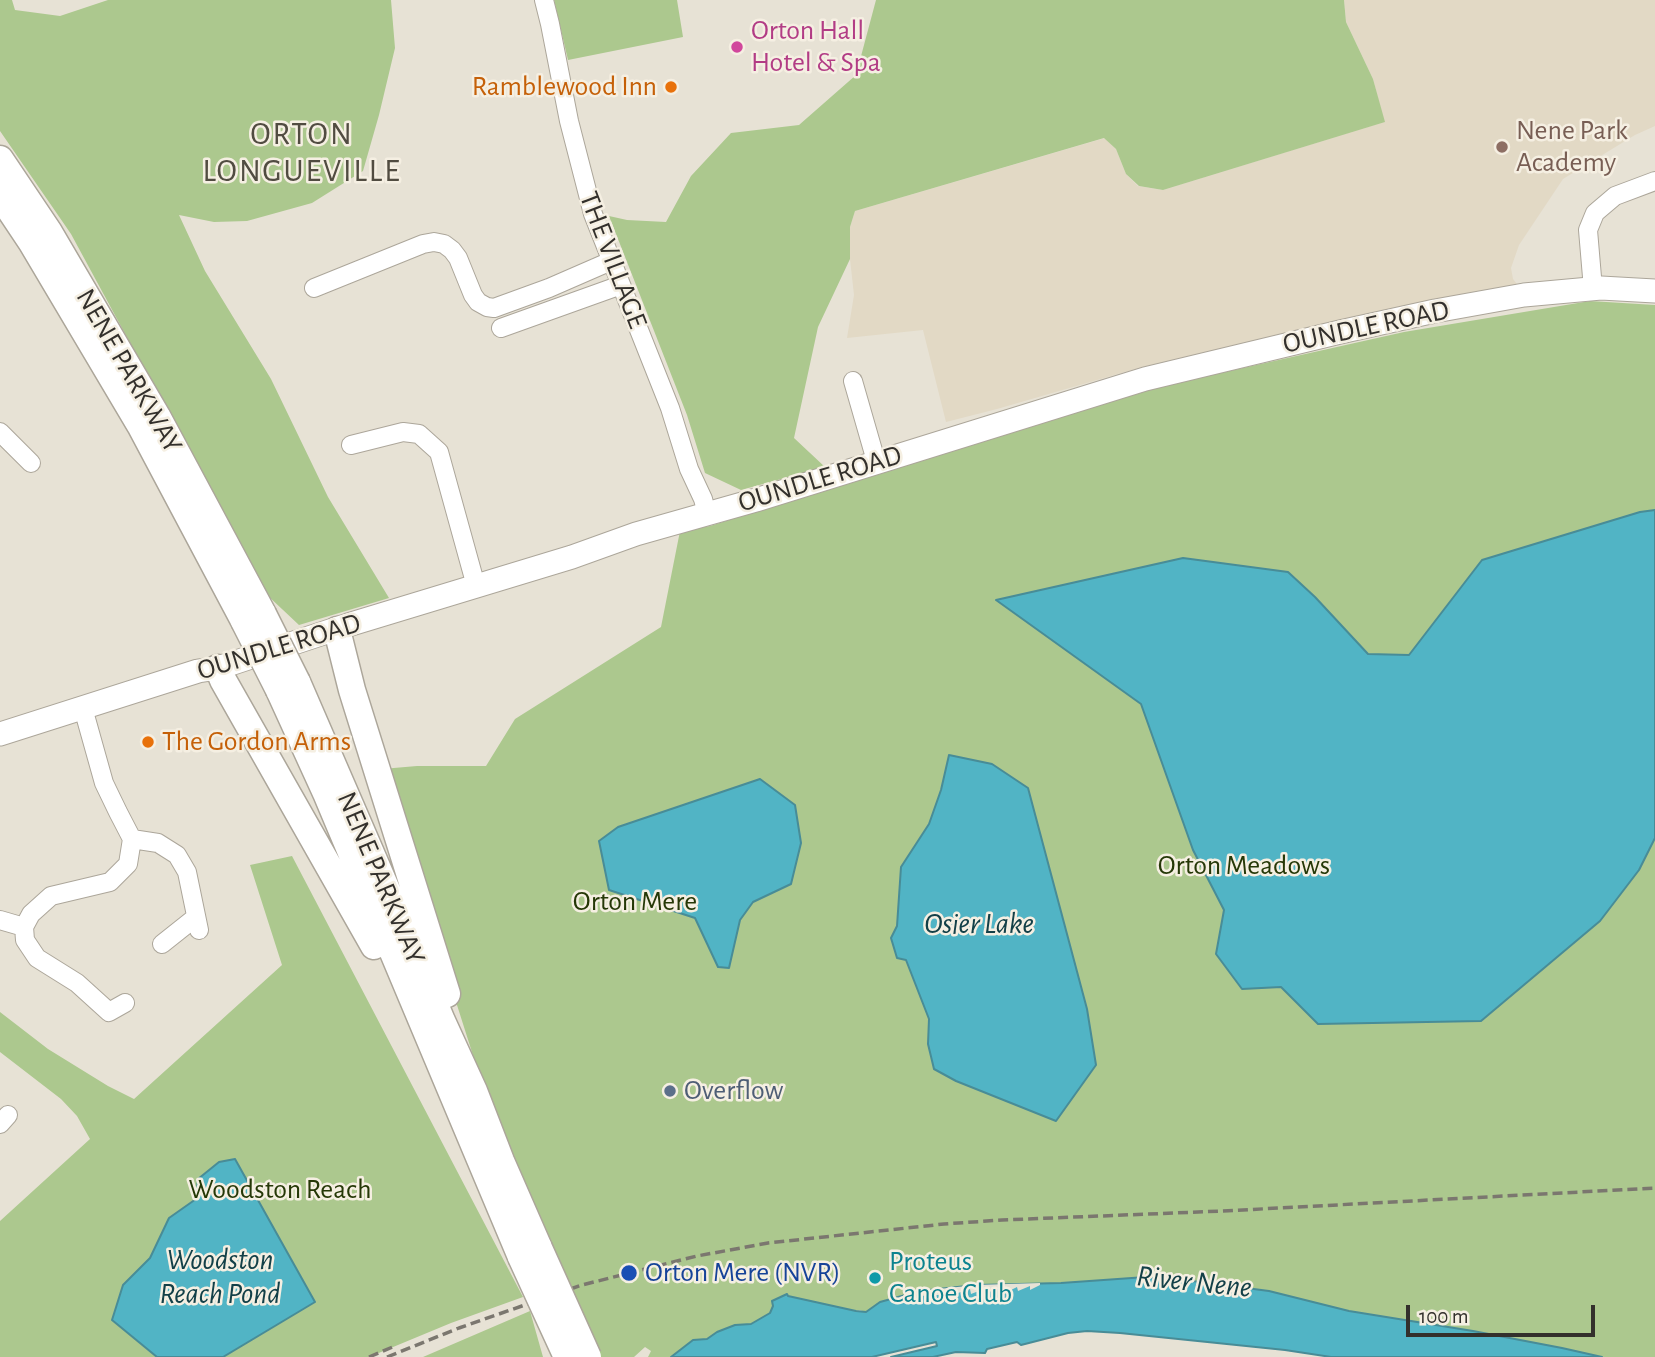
<!DOCTYPE html>
<html>
<head>
<meta charset="utf-8">
<style>
  body { margin:0 }
  #map { position:relative; width:1655px; height:1357px; overflow:hidden; background:#e7e2d5; font-family:"Alegreya Sans",sans-serif }
  canvas { display:block }
  .scale { position:absolute; left:1406px; top:1305px; width:189px; height:32px; box-sizing:border-box; border:4px solid #33302c; border-top:0; padding-left:9px; font-size:21px; line-height:24px; white-space:nowrap; color:#33302c; -webkit-text-stroke:5px #f5efe2; paint-order:stroke }
</style>
</head>
<body>
<div id="map">
<canvas width="1655" height="1357"></canvas>
<div class="scale">100 m</div>
</div>
<script>
const g = document.querySelector('canvas').getContext('2d');
g.lineJoin = 'round';
function paint(path, color) { g.fillStyle = color; g.fill(path, 'evenodd'); }
const toPath = rows => new Path2D(rows.map(r => 'M' + r).join(''));
function stroke(path, color, width, dash) { g.strokeStyle = color; g.lineWidth = width; g.lineCap = dash ? 'butt' : 'round'; g.setLineDash(dash || []); g.stroke(path); }
function label(font, color, halo, rows, align = 'center') {
  g.font = font + ' "Alegreya Sans",sans-serif'; g.lineWidth = 5; g.setLineDash([]); g.textBaseline = 'middle'; g.strokeStyle = halo; g.fillStyle = color; for (const [text, x, y, turn = 0] of rows) {
    g.save(); g.translate(x, y); g.rotate((+turn || 0) * Math.PI / 180); g.textAlign = isNaN(turn) ? turn : align; if (halo) g.strokeText(text, 0, 0); g.fillText(text, 0, 0); g.restore();
  }
}
const built = toPath([
  [1344,0,1655,0,1655,126,1635,135,1563,179,1519,245,1511,268,1513,279,1520,288,1421,303,1142,367,997,409,946,422,923,330,847,338,854,295,850,259,850,227,855,211,1105,138,1116,149,1126,174,1138,186,1163,190,1384,122,1373,79,1346,22]
]);
const green = toPath([
  [0,0,12,0,15,10,60,16,108,0,391,0,395,48,379,115,363,171,312,203,247,221,214,222,179,215,205,271,271,379,328,497,389,598,299,625,266,594,71,234,0,131],
  [554,0,677,0,683,37,568,60],
  [876,0,1344,0,1346,22,1373,79,1385,122,1163,190,1139,186,1126,174,1116,149,1104,138,855,211,850,227,850,259,818,327,794,438,825,467,741,490,705,473,687,415,609,216,627,220,666,222,691,176,731,133,799,125,856,75],
  [1590,301,1655,305,1655,1357,1602,1357,1562,1348,1473,1331,1349,1311,1269,1291,1192,1281,1146,1277,1061,1283,976,1285,920,1291,880,1302,866,1312,859,1310,856,1311,788,1296,773,1306,770,1313,751,1324,735,1325,717,1332,707,1339,693,1340,671,1357,648,1357,651,1351,645,1347,634,1357,600,1357,484,1090,382,769,417,766,486,766,515,719,661,627,680,531,710,526,973,442,1153,388,1404,332],
  [292,856,523,1297,451,1323,369,1357,0,1357,0,1221,90,1139,77,1116,61,1099,0,1052,0,1012,48,1049,108,1086,134,1099,282,965,250,865],
  [530,1311,543,1357,423,1357]
]);
const water = toPath([
  [1655,510,1655,838,1639,870,1600,921,1481,1021,1318,1024,1281,987,1242,989,1216,954,1224,910,1193,850,1141,704,996,600,1183,558,1288,572,1315,597,1368,654,1409,655,1482,560,1640,512,1655,510],
  [949,755,992,764,1028,788,1087,1009,1096,1065,1056,1121,956,1081,934,1069,928,1044,929,1019,906,960,897,958,891,938,897,926,901,867,929,824,941,790,949,755],
  [760,779,795,805,801,843,791,884,753,902,740,920,729,968,718,967,695,918,609,890,599,841,618,827,760,779],
  [235,1159,315,1302,223,1357,157,1357,112,1320,123,1285,150,1258,169,1218,196,1199,198,1179,219,1162,235,1159],
  [1146,1277,1192,1281,1269,1291,1349,1311,1473,1331,1562,1348,1602,1357,1331,1357,1285,1350,1120,1333,1087,1331,1068,1333,1021,1345,1017,1342,987,1349,985,1353,956,1352,933,1357,891,1357,937,1346,936,1342,872,1357,671,1357,693,1340,707,1339,717,1332,735,1325,751,1324,770,1313,773,1306,772,1301,787,1294,788,1296,856,1311,866,1312,880,1302,920,1291,976,1285,1061,1283,1146,1277]
]);
const pier = toPath([
  [1040,1283,1040,1285,1030,1290,1030,1286,1018,1291,1017,1287,1005,1293,1004,1287,989,1292,989,1288,984,1289,971,1294,970,1289,952,1295,952,1291,938,1295,919,1296,920,1291,976,1285]
]);
const minor = toPath([
  [544,0,550,24,569,121,593,214,670,408,689,469,703,499,707,514],
  [314,288,423,244,434,242,444,244,452,250,458,258,473,295,478,302,487,307,494,308,549,288,611,261],
  [1593,289,1588,230,1595,213,1615,196,1655,181],
  [501,328,621,285],
  [853,381,876,461],
  [0,432,31,463],
  [351,445,403,432,419,434,439,452,476,586],
  [83,708,104,783,118,812,132,839,158,843,177,855,187,872,199,930],
  [0,920,24,927],
  [162,944,196,917],
  [125,1003,109,1012,77,983,37,958,25,940,24,927,31,914,51,896,110,882,128,864,132,839],
  [0,1124,8,1115]
]);
const major = toPath([
  [0,734,198,671,218,668,348,625,572,557,636,534,756,500,1145,379,1340,332,1435,311,1524,295,1601,288,1655,291]
]);
const highway = toPath([
  [0,159,49,232,157,416,263,614],
  [0,195,32,243,140,425,244,621],
  [337,630,352,690,447,994],
  [218,668,223,680,374,946],
  [297,682,390,897,442,1021,474,1091,501,1161,539,1248],
  [279,690,326,793,521,1257]
]);
const rail = toPath([
  [369,1357,395,1346],
  [387,1357,459,1328,582,1285,697,1256,768,1243,944,1224,1002,1220,1223,1211,1655,1188]
]);
const highwayBridge = toPath([
  [263,614,297,682],
  [244,621,279,690],
  [539,1248,588,1357],
  [521,1257,567,1357]
]);
const markers = [
  [737,47,7,"#d1479c"],
  [671,87,7,"#e8710a"],
  [1502,147,7,"#8d6e63"],
  [148,742,7,"#e8710a"],
  [670,1091,7,"#5c6f8a"],
  [629,1273,9,"#1a4fb4"],
  [875,1278,7,"#0f9aa8"]
];
const hotelNames = [
  ["Orton Hall",751,31],
  ["Hotel & Spa",751,63]
];
const foodNames = [
  ["Ramblewood Inn",657,87],
  ["The Gordon Arms",162,742,"left"]
];
const educationNames = [
  ["Nene Park",1516,131],
  ["Academy",1516,163]
];
const streetNames = [
  ["THE VILLAGE",613,260,69],
  ["OUNDLE ROAD",1366,327,-12],
  ["NENE PARKWAY",129,371,60],
  ["OUNDLE ROAD",820,479,-17],
  ["OUNDLE ROAD",279,647,-17],
  ["NENE PARKWAY",381,878,67]
];
const parkNames = [
  ["Orton Meadows",1244,866],
  ["Orton Mere",635,902],
  ["Woodston Reach",280,1190]
];
const serviceNames = [
  ["Overflow",684,1091]
];
const cultureNames = [
  ["Proteus",889,1262],
  ["Canoe Club",889,1294]
];
const transitNames = [
  ["Orton Mere (NVR)",645,1273]
];
const waterNames = [
  ["Osier Lake",979,924],
  ["Woodston",220,1260],
  ["Reach Pond",220,1294],
  ["River Nene",1194,1282,6]
];
const quarterNames = [
  ["ORTON",302,134],
  ["LONGUEVILLE",302,171]
];
paint(built, '#e2d9c5');
paint(green, '#acc88e');
paint(water, '#51b4c5');
stroke(water, '#488c97', 2);
paint(pier, '#e7e2d5');
stroke(minor, '#aca69a', 20);
stroke(major, '#aca69a', 25);
stroke(highway, '#aca69a', 29);
stroke(minor, '#fff', 18);
stroke(major, '#fff', 23);
stroke(highway, '#fff', 26);
stroke(rail, '#7b776f', 3.5, [10, 5]);
stroke(highwayBridge, '#aca69a', 29, []);
stroke(highwayBridge, '#fff', 26);
for (const [x, y, r, color] of markers) { const dot = new Path2D(); dot.arc(x, y, r, 0, 2 * Math.PI); g.fillStyle = color; g.fill(dot); stroke(dot, '#f5efe2', 2.5); }
label('28px', '#b23c85', '#f5efe2', hotelNames, 'left');
label('28px', '#c56008', '#f5efe2', foodNames, 'right');
label('28px', '#785e54', '#f5efe2', educationNames, 'left');
label('28px', '#33302c', '#f5efe2', streetNames);
label('28px', '#253807', '#f5efe2', parkNames);
label('28px', '#4e5e75', '#f5efe2', serviceNames, 'left');
label('28px', '#0d838f', '#f5efe2', cultureNames, 'left');
label('28px', '#164399', '#f5efe2', transitNames, 'left');
label('italic 30px', '#134048', '#f5efe2', waterNames);
g.letterSpacing = '2px';
label('32px', '#514c41', '#f5efe2', quarterNames);
g.letterSpacing = '0px';
</script>
</body>
</html>
